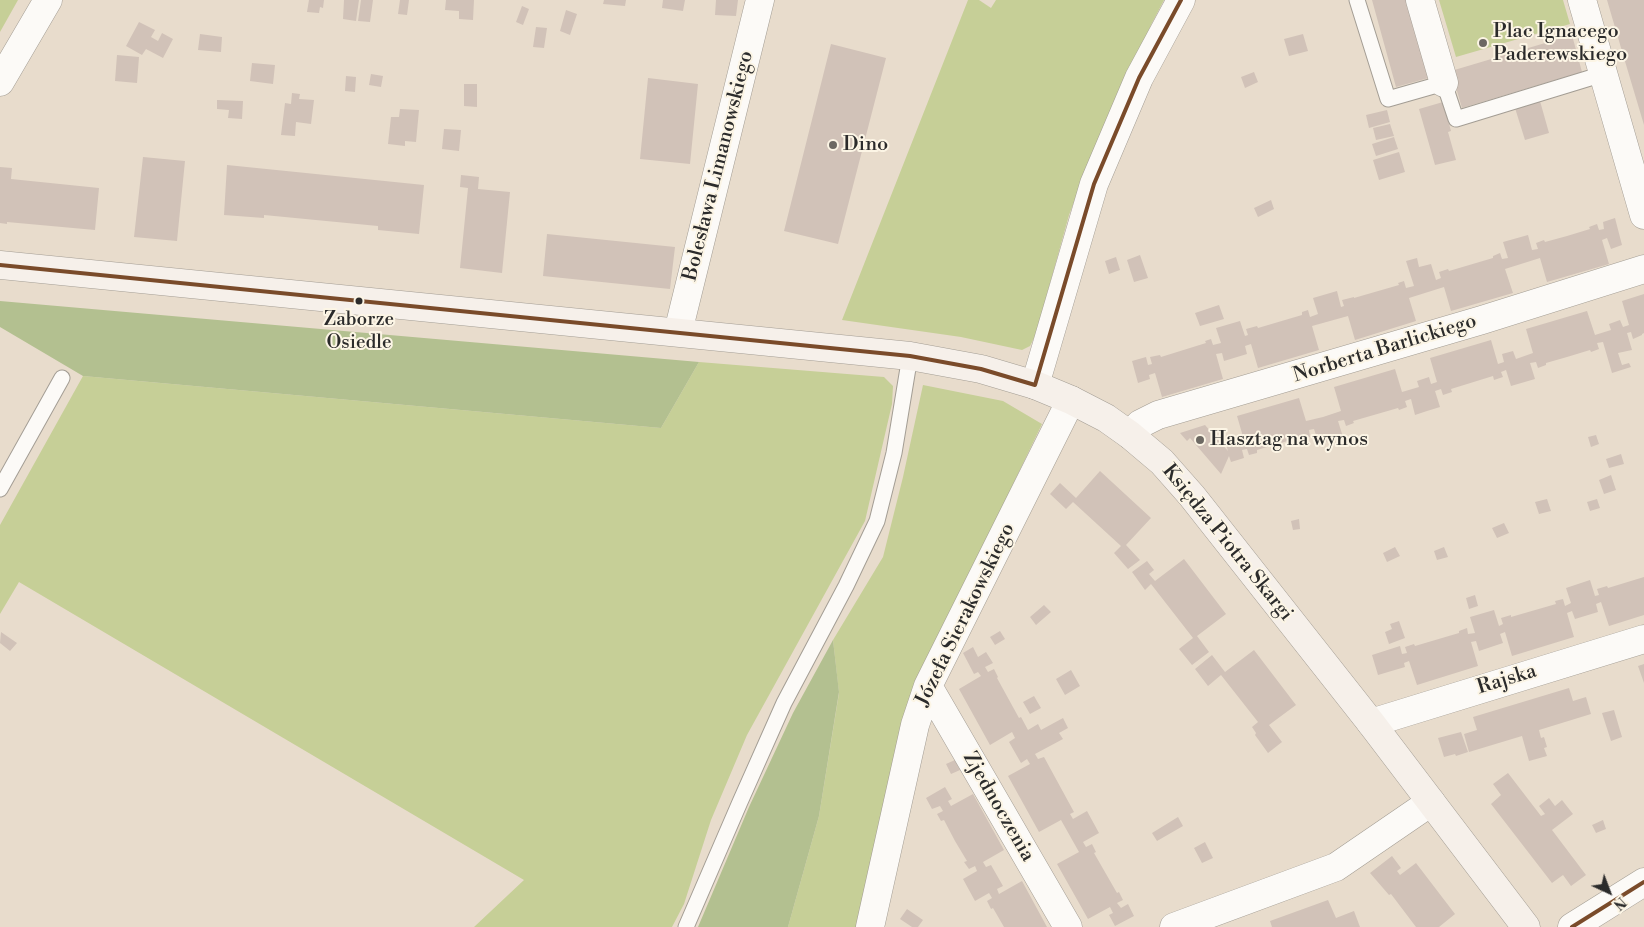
<!DOCTYPE html>
<html>
<head>
<meta charset="utf-8">
<style>
  body { margin:0 }
  #map { position:relative; width:1644px; height:927px; overflow:hidden; background:#e8dccc; font-family:"Libre Bodoni",serif }
  canvas { display:block }
  .north { position:absolute; left:1584px; top:867px; width:50px; height:50px; -webkit-text-stroke:4px #fcf5e5; paint-order:stroke; rotate:137deg; font-size:14px; font-weight:700; line-height:20px; text-align:center; color:#2b2b2b }
  .north::after { content:''; display:block; margin:auto; width:18px; height:22px; background:#2b2b2b; clip-path:polygon(50% 0,100% 100%,50% 72%,0 100%) }
</style>
</head>
<body>
<div id="map">
<canvas width="1644" height="927"></canvas>
<div class="north">N</div>
</div>
<script>
const g = document.querySelector('canvas').getContext('2d');
g.lineJoin = 'round';
function paint(path, color) { g.fillStyle = color; g.fill(path, 'evenodd'); }
const toPath = rows => new Path2D(rows.map(r => 'M' + r).join(''));
function stroke(path, color, width, dash) { g.strokeStyle = color; g.lineWidth = width; g.lineCap = dash ? 'butt' : 'round'; g.setLineDash(dash || []); g.stroke(path); }
function label(font, color, halo, rows, align = 'center') {
  g.font = font + ' "Libre Bodoni",serif'; g.lineWidth = 4; g.setLineDash([]); g.textBaseline = 'middle'; g.strokeStyle = halo; g.fillStyle = color; for (const [text, x, y, turn = 0] of rows) {
    g.save(); g.translate(x, y); g.rotate((+turn || 0) * Math.PI / 180); g.textAlign = isNaN(turn) ? turn : align; if (halo) g.strokeText(text, 0, 0); g.fillText(text, 0, 0); g.restore();
  }
}
const green = toPath([
  [0,0,18,0,0,32],
  [968,0,979,0,991,8,996,0,1164,0,1152,23,1099,137,1069,215,1036,334,1030,346,1022,350,961,337,842,320],
  [1439,0,1563,0,1570,24,1456,57],
  [699,362,884,377,893,386,892,404,865,521,747,735,711,820,684,904,672,927,474,927,524,880,19,582,0,614,0,525,83,376,661,428],
  [923,385,1003,401,1042,424,911,696,858,927,788,927,819,816,839,693,833,640,883,557,903,477]
]);
const forest = toPath([
  [0,301,699,362,661,428,83,376,0,327],
  [833,640,839,692,819,816,788,927,698,927,749,807,793,713]
]);
const building = toPath([
  [309,0,324,0,323,8,320,7,319,13,307,12],
  [344,0,359,0,356,21,343,19],
  [361,0,373,0,370,22,358,21],
  [400,0,409,0,407,15,398,14],
  [446,0,474,0,473,20,459,19,459,11,445,10],
  [604,0,626,0,625,6,603,4],
  [663,0,685,0,683,11,662,8],
  [716,0,738,0,736,16,715,15],
  [1372,0,1411,0,1432,77,1396,87],
  [1607,0,1644,0,1644,125,1624,58],
  [522,6,529,9,523,25,516,22],
  [566,10,577,14,570,35,560,31],
  [139,22,155,30,151,37,158,41,162,33,173,39,163,58,146,49,142,55,126,46],
  [536,27,547,28,544,48,533,47],
  [200,34,222,37,221,52,198,50],
  [1303,34,1308,51,1289,56,1284,39],
  [1572,35,1582,72,1462,108,1451,71],
  [831,44,886,58,838,244,784,231],
  [117,55,139,57,137,83,115,81],
  [252,63,275,65,273,84,250,81],
  [1254,72,1258,82,1245,88,1241,77],
  [371,74,383,76,381,87,369,85],
  [346,76,356,77,355,92,345,91],
  [648,78,698,84,690,164,640,159],
  [464,84,477,84,477,107,464,106],
  [292,93,300,94,299,99,314,100,311,124,296,122,295,136,281,135,285,103,291,104],
  [217,100,243,101,242,119,228,118,229,110,217,109],
  [1540,101,1549,133,1525,140,1515,108],
  [1443,102,1451,131,1448,132,1456,160,1435,165,1419,109],
  [400,109,419,110,416,142,405,141,405,146,388,144,391,117,399,117],
  [1387,110,1390,122,1369,128,1366,115],
  [1390,124,1394,136,1376,140,1373,128],
  [444,129,461,130,459,151,442,149],
  [1394,137,1398,149,1376,156,1372,144],
  [1399,152,1405,172,1379,180,1373,160],
  [143,157,185,161,177,241,134,237],
  [227,165,424,185,419,234,378,230,378,226,264,215,264,218,224,215],
  [0,167,12,168,11,179,99,188,95,230,7,222,7,224,0,223],
  [461,175,479,177,478,189,510,192,502,273,460,268,468,188,460,187],
  [1271,200,1274,209,1258,217,1254,208],
  [1615,218,1622,245,1611,249,1607,238,1602,240,1609,264,1547,282,1540,258,1505,269,1513,293,1451,311,1444,287,1409,298,1416,321,1355,340,1348,316,1312,326,1319,350,1258,368,1251,344,1245,346,1247,354,1224,361,1222,353,1216,354,1223,379,1162,397,1155,373,1149,375,1150,379,1138,383,1132,361,1146,357,1148,365,1152,364,1150,357,1160,355,1161,357,1206,343,1205,341,1211,339,1213,345,1221,343,1216,328,1240,321,1245,336,1248,335,1246,329,1257,326,1258,328,1302,315,1302,312,1308,310,1310,317,1318,314,1313,298,1337,291,1341,307,1344,306,1342,300,1354,297,1354,298,1399,285,1398,283,1404,281,1406,288,1414,286,1406,261,1417,258,1419,267,1431,264,1436,280,1441,278,1439,272,1448,269,1449,271,1493,258,1493,256,1500,253,1502,259,1508,258,1503,242,1528,235,1532,250,1538,249,1536,243,1544,240,1545,242,1567,236,1590,229,1589,227,1597,224,1599,230,1604,229,1603,222],
  [547,234,675,247,670,289,543,276],
  [1140,255,1148,278,1134,282,1127,260],
  [1116,257,1120,270,1109,274,1105,261],
  [1644,294,1644,333,1642,334,1642,335,1633,339,1631,332,1627,333,1632,350,1618,353,1622,365,1629,363,1631,367,1612,373,1603,342,1597,343,1599,349,1591,352,1590,350,1567,357,1546,363,1546,365,1538,368,1536,362,1530,363,1535,379,1511,386,1506,370,1501,372,1503,377,1494,380,1493,376,1451,389,1452,392,1443,395,1441,389,1435,391,1440,407,1427,411,1415,415,1411,399,1405,401,1407,407,1399,410,1398,408,1353,421,1354,423,1346,426,1344,420,1338,421,1343,437,1331,440,1319,444,1314,429,1309,430,1310,437,1302,439,1301,437,1257,450,1257,453,1249,455,1247,449,1242,450,1244,458,1231,462,1229,456,1221,474,1190,438,1187,441,1180,433,1205,425,1228,451,1225,441,1238,437,1239,442,1244,440,1237,416,1299,398,1306,421,1323,417,1341,411,1334,387,1395,369,1402,392,1419,387,1417,381,1429,377,1431,384,1437,382,1430,358,1491,340,1498,364,1504,362,1502,354,1513,351,1516,359,1533,353,1526,329,1587,311,1595,335,1611,330,1609,324,1620,320,1623,327,1629,325,1622,301],
  [1219,305,1224,319,1200,326,1195,313],
  [1596,435,1599,444,1591,447,1588,437],
  [1621,454,1624,464,1609,468,1606,459],
  [1100,471,1151,518,1126,545,1140,560,1128,569,1114,553,1121,546,1073,502,1066,509,1050,494,1060,483,1076,498],
  [1611,475,1616,490,1604,494,1599,480],
  [1547,499,1551,511,1539,514,1535,502],
  [1597,499,1600,508,1590,511,1587,502],
  [1299,519,1300,529,1293,530,1291,521],
  [1504,523,1509,533,1497,538,1492,528],
  [1395,547,1400,556,1387,562,1383,553],
  [1444,547,1448,557,1437,560,1434,551],
  [1184,559,1226,614,1197,636,1209,652,1192,665,1179,649,1193,638,1151,584,1145,590,1132,572,1147,561,1154,570,1149,574,1155,581],
  [1644,577,1644,615,1609,626,1601,602,1596,604,1598,612,1575,619,1572,611,1567,613,1574,637,1512,656,1505,632,1500,634,1503,643,1479,651,1476,641,1471,642,1478,666,1417,685,1409,661,1404,663,1405,667,1378,675,1372,655,1400,646,1402,654,1407,653,1405,647,1414,644,1415,646,1459,633,1459,631,1467,628,1468,634,1475,633,1470,617,1494,610,1499,626,1503,624,1501,618,1511,615,1511,617,1556,604,1555,601,1563,599,1565,606,1571,603,1566,588,1590,580,1595,596,1599,595,1597,589,1607,586,1608,588],
  [1475,595,1478,606,1469,609,1466,598],
  [1044,605,1051,612,1036,625,1030,617],
  [1399,621,1405,638,1389,644,1385,632,1392,629,1390,624],
  [1000,631,1005,639,995,645,990,637],
  [1,632,17,643,10,651,0,643],
  [973,647,978,657,986,652,993,663,985,667,988,672,994,669,998,677,997,678,1019,718,1021,717,1028,730,1038,724,1041,730,1063,718,1068,728,1059,733,1063,739,1035,754,1038,759,1044,757,1074,812,1070,814,1073,819,1087,811,1099,833,1083,842,1086,847,1092,844,1096,852,1094,853,1117,893,1119,892,1123,900,1117,903,1121,908,1128,904,1134,916,1115,926,1109,915,1113,913,1110,907,1088,919,1057,864,1079,852,1061,820,1039,832,1008,776,1030,764,1027,759,1021,763,1009,742,1015,738,1012,732,990,745,959,689,981,676,978,672,974,674,963,653],
  [1254,650,1296,705,1269,725,1282,742,1268,753,1255,735,1256,733,1252,727,1258,722,1221,675,1208,686,1195,669,1212,655,1225,672],
  [1644,664,1644,683,1638,666],
  [1071,670,1080,686,1065,695,1056,679],
  [1569,688,1573,701,1586,697,1591,714,1539,730,1541,738,1544,737,1547,747,1544,748,1547,756,1529,761,1522,736,1469,752,1464,734,1477,730,1473,717],
  [1034,696,1041,708,1030,714,1023,702],
  [1614,710,1622,737,1611,741,1602,713],
  [1461,732,1468,752,1456,756,1455,754,1444,757,1438,738],
  [955,760,960,770,951,774,946,764],
  [1508,773,1541,816,1545,814,1539,806,1549,798,1555,806,1562,800,1573,814,1552,830,1586,875,1571,886,1563,875,1552,883,1491,804,1501,795,1493,784],
  [945,787,952,799,948,801,951,806,973,794,1004,850,983,862,986,867,991,865,1003,886,997,889,999,894,1022,881,1047,927,1004,927,993,908,991,909,987,901,992,898,989,893,975,901,963,879,977,871,975,866,969,869,964,862,967,861,955,841,944,820,941,821,937,814,943,811,940,806,932,809,926,798],
  [1178,817,1183,826,1157,841,1152,833],
  [1603,820,1606,829,1596,833,1592,825],
  [1205,842,1213,858,1202,863,1194,848],
  [1392,856,1401,868,1397,871,1400,875,1416,863,1455,914,1439,927,1416,927,1391,894,1389,895,1370,873],
  [1328,900,1336,918,1354,911,1360,927,1272,927,1270,921],
  [907,909,923,920,918,927,912,927,900,919]
]);
const lane = toPath([
  [1357,0,1388,99,1444,83,1456,119,1603,74],
  [0,489,62,378],
  [686,927,740,802,784,703,846,586,877,521,894,453,910,356]
]);
const street = toPath([
  [1420,0,1444,83],
  [1582,0,1644,215],
  [0,82,48,0],
  [678,332,760,0],
  [1035,385,1094,184,1139,78,1181,0],
  [1130,435,1140,424,1158,415,1482,320,1644,269],
  [928,686,1068,927],
  [1371,723,1644,639],
  [870,927,915,725,928,686,1071,400],
  [1174,927,1336,867,1431,802],
  [1572,927,1644,882]
]);
const secondary = toPath([
  [0,265,910,356,981,369,1035,385,1071,400,1106,418,1130,435,1162,462,1192,496,1371,723,1526,927]
]);
const bus1 = toPath([
  [0,265,910,356,981,369,1035,385],
  [1035,385,1094,184,1139,78,1181,0],
  [1572,927,1644,882]
]);
const markers = [
  [1483,43,5,"#6d6963"],
  [833,145,5,"#6d6963"],
  [359,301,4.5,"#2b2b2b"],
  [1200,440,5,"#6d6963"]
];
const busNames = [
  ["Zaborze",359,320],
  ["Osiedle",359,343]
];
const poiNames = [
  ["Plac Ignacego",1493,32],
  ["Paderewskiego",1493,55],
  ["Dino",843,145],
  ["Hasztag na wynos",1210,440]
];
const streetNames = [
  ["Bolesława Limanowskiego",719,166,-76],
  ["Norberta Barlickiego",1385,349,-17],
  ["Księdza Piotra Skargi",1227,543,51],
  ["Józefa Sierakowskiego",966,615,-64],
  ["Rajska",1507,680,-17],
  ["Zjednoczenia",998,807,60]
];
paint(green, '#c6cf97');
paint(forest, '#b3c090');
paint(building, '#d1c2b8');
stroke(lane, '#a39d94', 17);
stroke(street, '#a39d94', 29);
stroke(secondary, '#a39d94', 29);
stroke(lane, '#fcfaf7', 15);
stroke(street, '#fcfaf7', 28);
stroke(secondary, '#f6f0ea', 28);
stroke(bus1, '#7a4b2a', 4);
for (const [x, y, r, color] of markers) { const dot = new Path2D(); dot.arc(x, y, r, 0, 2 * Math.PI); g.fillStyle = color; g.fill(dot); stroke(dot, '#fcf5e5', 2); }
label('19px', '#2b2b2b', '#fcf5e5', busNames);
label('20px', '#2b2b2b', '#fcf5e5', poiNames, 'left');
label('20px', '#2b2b2b', '#fcf5e5', streetNames);
</script>
</body>
</html>
